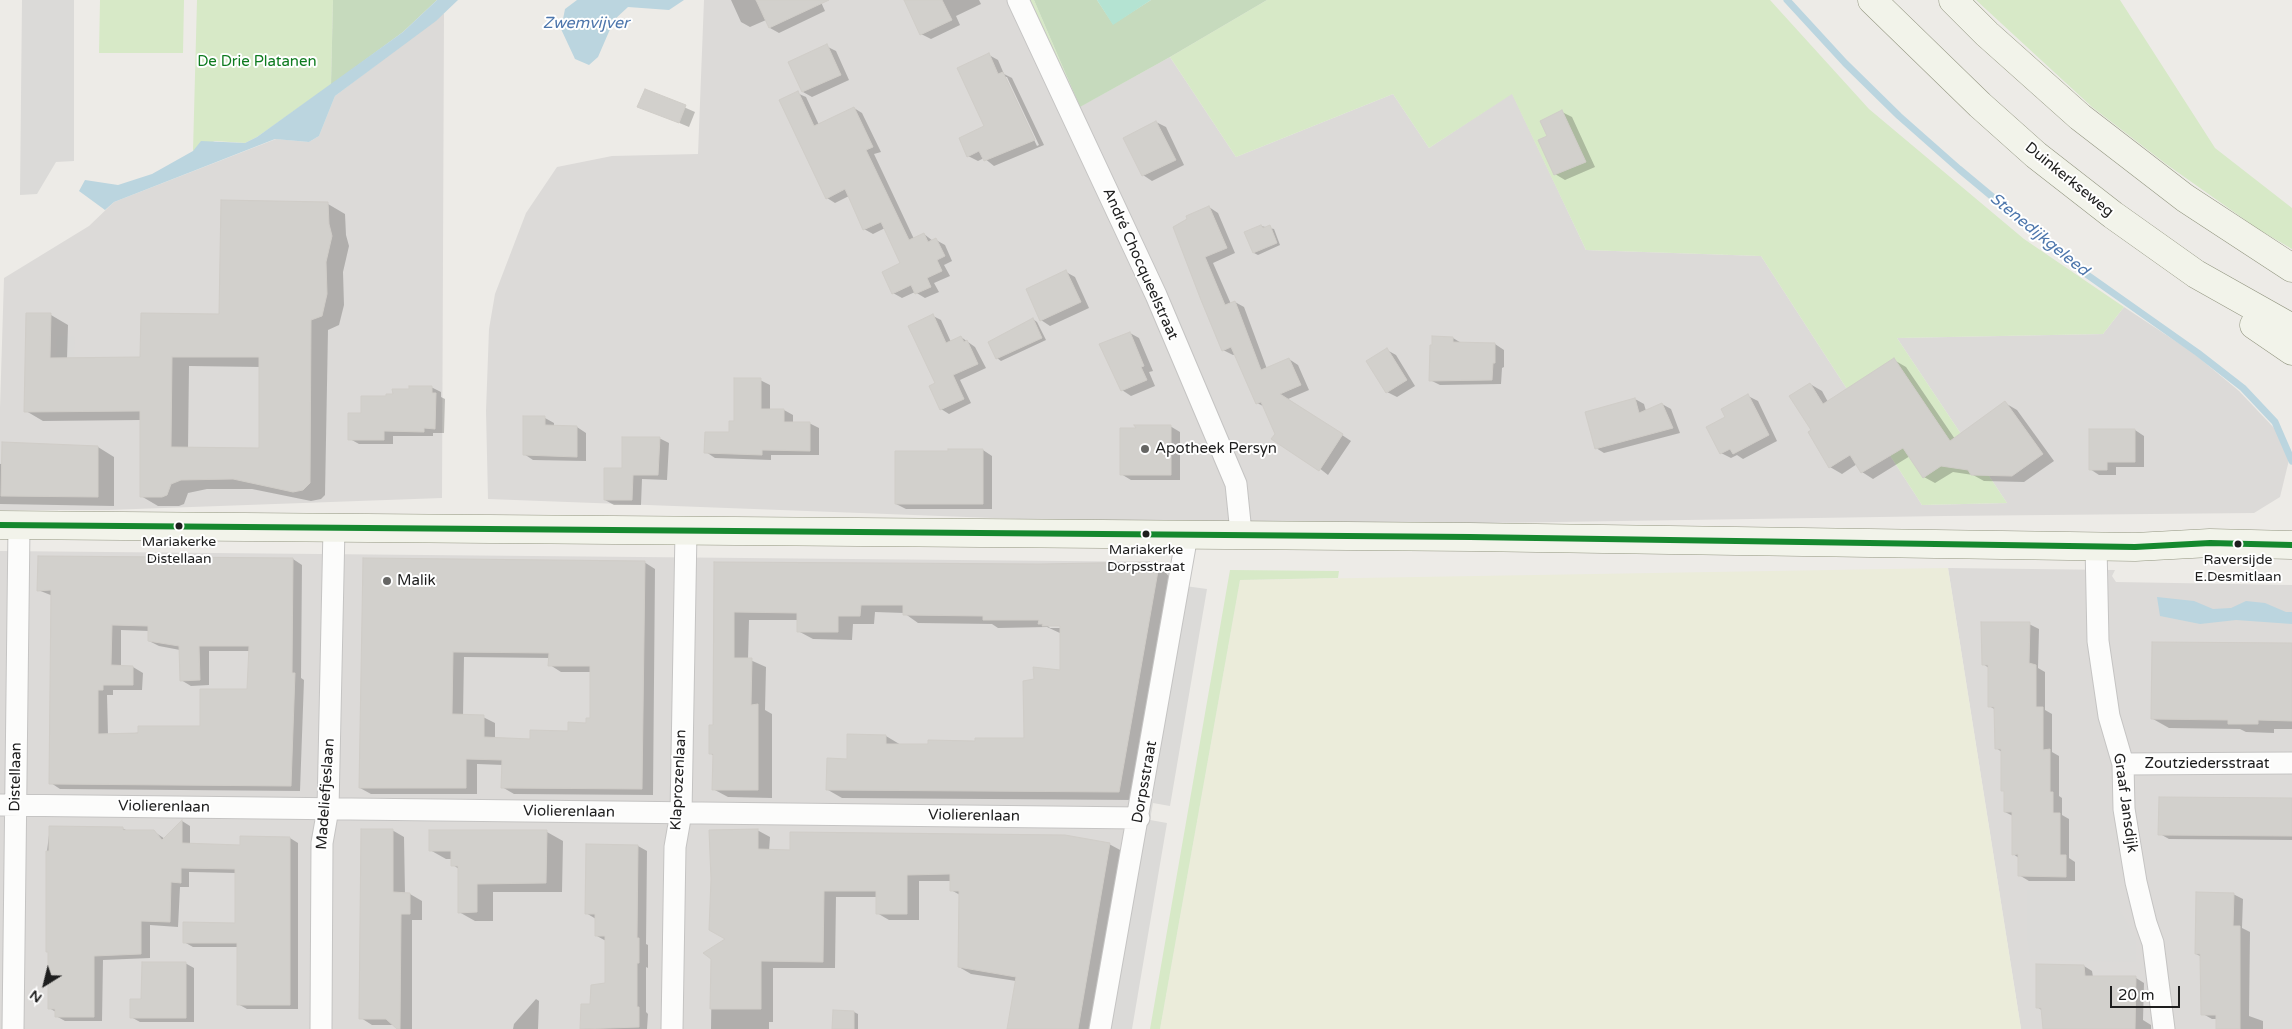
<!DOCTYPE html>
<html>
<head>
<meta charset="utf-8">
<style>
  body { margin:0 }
  #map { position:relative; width:2292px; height:1029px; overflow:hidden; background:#edebe7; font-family:"Varela Round",sans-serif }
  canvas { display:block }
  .north { position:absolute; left:20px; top:959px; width:50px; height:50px; -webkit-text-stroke:4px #fff; paint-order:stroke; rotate:216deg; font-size:14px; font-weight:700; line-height:20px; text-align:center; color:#1e1e1e }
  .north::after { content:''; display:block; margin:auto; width:18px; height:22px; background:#1e1e1e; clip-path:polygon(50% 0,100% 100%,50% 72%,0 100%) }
  .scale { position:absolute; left:2110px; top:986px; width:70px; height:22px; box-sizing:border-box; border:2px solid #1e1e1e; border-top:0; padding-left:6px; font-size:15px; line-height:18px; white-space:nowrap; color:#1e1e1e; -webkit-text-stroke:4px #fff; paint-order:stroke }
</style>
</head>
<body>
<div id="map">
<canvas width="2292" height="1029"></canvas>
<div class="north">N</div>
<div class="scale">20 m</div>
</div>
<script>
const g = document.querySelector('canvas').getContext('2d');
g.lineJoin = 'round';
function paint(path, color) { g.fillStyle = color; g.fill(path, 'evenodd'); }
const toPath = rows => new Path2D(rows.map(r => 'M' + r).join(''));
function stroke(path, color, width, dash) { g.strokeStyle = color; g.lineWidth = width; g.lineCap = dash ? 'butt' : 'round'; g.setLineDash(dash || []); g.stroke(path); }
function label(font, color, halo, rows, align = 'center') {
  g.font = font + ' "Varela Round",sans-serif'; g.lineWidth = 4; g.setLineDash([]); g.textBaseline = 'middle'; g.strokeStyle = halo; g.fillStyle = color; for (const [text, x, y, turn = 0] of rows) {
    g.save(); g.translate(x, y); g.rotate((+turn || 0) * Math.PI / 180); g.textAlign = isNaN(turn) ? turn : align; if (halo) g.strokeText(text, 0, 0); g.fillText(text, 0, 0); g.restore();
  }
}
const residential = toPath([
  [704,0,1008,0,1063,116,1170,57,1236,157,1393,94,1429,148,1512,93,1586,250,1761,256,1922,505,2007,503,1897,338,2103,334,2124,307,2192,352,2239,391,2275,429,2289,460,2280,497,2254,513,1944,516,1233,527,488,499,486,411,489,329,495,294,526,213,557,167,612,156,698,154],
  [444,13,442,498,108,510,0,510,0,408,4,278,89,226,114,202,276,139,309,142,319,136,335,96],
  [0,551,1171,562,1089,1029,0,1029],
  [1948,568,2115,570,2112,576,2116,582,2292,585,2292,1029,2021,1029]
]);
const religious = toPath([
  [22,0,74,0,74,161,56,162,37,194,20,195],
  [57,336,75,337,74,372,56,370],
  [1185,586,1207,589,1170,806,1153,803,1150,820,1167,823,1132,1029,1109,1029],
  [2027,890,2120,890,2120,911,2136,939,2136,962,2031,960,2027,938]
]);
const farmland = toPath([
  [1948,568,2021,1029,1160,1029,1240,580]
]);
const grass = toPath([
  [100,0,184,0,183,53,99,53],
  [197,0,333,0,331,85,257,137,245,143,215,141,193,151],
  [1029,0,1034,0,1080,107],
  [1267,0,1770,0,1869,109,2024,239,2124,307,2103,334,1897,338,2007,503,1922,505,1761,256,1586,250,1512,94,1429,148,1393,94,1236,157,1170,57],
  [1976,0,2120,0,2215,148,2292,208,2292,249,2258,229,2166,164,2092,107],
  [1230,570,1339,571,1338,578,1240,580,1160,1029,1150,1029]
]);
const forest = toPath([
  [333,0,437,0,403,32,331,85],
  [1034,0,1097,0,1113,24,1151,0,1267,0,1170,57,1080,107]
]);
const pitch = toPath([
  [1097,0,1151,0,1113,25]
]);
const water = toPath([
  [437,0,458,0,436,21,335,96,319,136,309,142,275,139,114,202,105,210,79,191,85,180,118,185,152,174,193,151,201,141,245,143,257,137,403,32],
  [577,0,684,0,669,10,628,7,614,20,598,57,589,65,575,59,561,29,565,9],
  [2157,597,2194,601,2213,609,2231,608,2246,601,2265,603,2286,612,2292,612,2292,624,2236,620,2200,624,2160,616]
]);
const shadow = toPath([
  [731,0,820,0,825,11,779,33,770,28,766,20,750,27,741,22],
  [905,0,979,0,981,4,956,16,960,25,931,39,921,34],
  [826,46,836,51,849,80,812,97,803,92],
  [989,55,998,60,1004,74,1012,78,1044,145,994,166,984,158,978,161,968,156,986,127],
  [1004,77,1007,77,1039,145,1037,146],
  [645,90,695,112,689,127,639,106],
  [797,93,806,97,819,125,854,108,862,113,881,152,874,154,914,239,924,234,933,241,936,240,945,245,952,261,944,265,950,276,934,283,939,292,925,298,915,292,902,298,893,293,902,263,885,228,873,234,864,229,849,196,835,203,827,198],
  [1562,112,1572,117,1595,167,1565,180,1555,174,1548,136],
  [1156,122,1166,127,1184,165,1152,181,1143,175],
  [328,204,345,214,346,235,349,246,343,272,344,305,339,325,328,330,325,495,321,499,311,501,252,489,207,489,188,493,184,504,179,506,158,506,141,496,141,420,43,421,26,411,51,315,68,325,67,359,142,359,220,315],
  [189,366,261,367,260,449,188,449],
  [1209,207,1218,213,1235,253,1213,263,1231,304,1235,302,1244,307,1267,369,1289,359,1298,365,1309,390,1288,399,1351,441,1328,475,1276,434,1265,407,1257,403,1236,354,1233,355,1223,350,1174,227],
  [1261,226,1274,229,1280,245,1258,255,1254,253],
  [1066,272,1075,277,1089,308,1050,326,1041,320],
  [933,316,941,320,951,342,961,337,975,347,986,368,960,380,971,403,949,414,941,409,936,383],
  [1033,319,1037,322,1046,340,1001,361,997,358,1012,332,1011,330],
  [1130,333,1139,338,1153,371,1149,372,1155,386,1131,396,1122,390,1101,345],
  [1453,338,1463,344,1495,344,1504,350,1504,367,1502,368,1501,384,1440,385,1430,380],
  [1387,350,1396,355,1415,386,1397,397,1387,392],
  [1894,360,1906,367,1955,439,2005,403,2017,410,2054,461,2024,482,1984,481,1973,475,1953,472,1935,483,1924,477,1910,456,1873,479,1862,472,1857,464,1842,474,1830,467,1812,431,1810,384,1822,391,1828,402],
  [760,380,770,385,770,410,784,410,793,415,793,423,809,423,819,428,819,455,771,455,771,460,715,458,706,452,730,433],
  [431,387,441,392,441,397,445,399,444,433,433,433,433,436,393,436,393,444,359,444,350,439,362,414,387,398,410,390],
  [1748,396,1758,401,1777,441,1743,459,1737,455,1731,458,1721,453,1727,418],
  [1635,399,1644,404,1646,411,1662,404,1671,409,1680,433,1604,453,1596,448],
  [524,417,545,418,554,423,554,427,577,427,586,433,586,461,533,460,524,454],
  [1170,426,1180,432,1180,480,1131,480,1121,474],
  [2135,430,2144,436,2144,467,2116,467,2116,475,2099,475,2090,469],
  [659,438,669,443,667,480,642,479,641,505,614,505,605,500,623,469],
  [98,447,114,457,114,506,0,504,0,464],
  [983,450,992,456,992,509,906,509,896,504],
  [293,559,302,565,301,678,304,680,300,791,60,789,51,783,53,596,38,590],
  [121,630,149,631,149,641,159,646,180,650,181,680,191,686,209,685,209,651,250,651,248,690,201,728,108,735,107,695,113,695,113,690,142,690,143,673,133,667,121,667],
  [364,559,644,562,655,569,653,795,514,794,502,787,503,765,477,764,477,794,371,794,360,788],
  [464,657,550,658,550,665,561,672,592,672,591,719,587,724,569,732,531,740,495,739,495,723,483,717,463,716],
  [715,563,1040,565,1150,563,1165,572,1173,581,1133,800,842,798,828,790,848,760,886,736,901,745,1025,740,1062,671,1062,634,1047,627,998,628,992,624,918,623,904,613,875,612,874,624,853,624,852,640,813,639,798,631,798,620,749,620,748,659,766,667,765,710,772,714,772,798,728,797,713,789,714,756,710,753,714,727],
  [1047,625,1067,625,1067,628,1050,628],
  [2029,624,2039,629,2038,668,2045,672,2045,710,2052,714,2052,752,2059,756,2059,796,2062,798,2062,815,2069,819,2069,858,2075,862,2075,881,2029,881,2019,875,2019,858,2013,854,2013,816,2005,812,2006,792,2002,790,2002,752,1996,748,1996,710,1989,706,1989,668,1983,664],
  [2292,645,2292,729,2274,729,2274,733,2246,732,2240,729,2169,728,2153,719],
  [2292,799,2292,840,2169,839,2160,834],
  [182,821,190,826,190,845,241,846,290,838,298,843,298,1009,247,1009,238,1004,238,947,193,947,184,942,237,925,236,873,189,872,189,887,180,887,178,927,150,925,150,958,103,960,102,1021,65,1021,56,1016,56,1012,49,1008,50,953,47,951,47,851,50,827,122,828,128,831,153,831,165,839],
  [392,830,404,837,405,894,410,894,422,901,422,920,412,920,412,1029,399,1029,395,1025,372,1025,361,1018],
  [757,830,770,837,769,851,1109,844,1122,851,1091,1029,1008,1029,1016,981,971,974,959,967,960,895,951,890,951,881,919,881,919,920,889,920,877,913,877,897,836,897,835,968,773,968,773,1022,769,1022,769,1029,711,1029,712,958,727,939],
  [547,832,563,841,562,892,493,892,493,921,475,921,459,912,459,869,453,865,453,859,446,859,430,850],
  [638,846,647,851,646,944,648,945,648,968,646,967,646,1012,648,1014,647,1029,581,1029,582,1006,591,1006,606,984,606,941,597,936,596,919,586,913],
  [2233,894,2243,899,2242,928,2250,932,2249,1016,2263,1021,2263,1029,2217,1029,2217,1019,2212,1019,2203,1014,2202,957,2196,954],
  [185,963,194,968,194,1022,140,1022,131,1017,143,1000],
  [2037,965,2084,966,2092,971,2093,977,2136,978,2144,983,2143,1020,2151,1025,2151,1029,2043,1029,2043,1011,2037,1007],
  [536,999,539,1001,538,1029,513,1029,514,1024],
  [854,1012,858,1014,858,1029,834,1029]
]);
const stream = toPath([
  [1787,0,1845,63,1899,116,1959,169,2079,269,2198,353,2243,388,2275,422,2292,461]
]);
const building = toPath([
  [756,0,829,0,769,28,756,0],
  [904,0,942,0,952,20,920,35,904,0],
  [827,44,841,75,802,92,788,62,827,44],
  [989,53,998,74,1003,72,1035,140,984,161,979,151,967,157,959,138,984,126,957,68,989,53],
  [645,89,686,105,679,123,637,107,645,89],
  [798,91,814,126,854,107,873,147,866,150,909,240,924,233,928,242,936,238,945,256,937,260,942,271,927,278,931,287,915,294,911,285,892,294,882,272,900,263,881,222,863,230,845,189,826,199,779,100,798,91],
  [1562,110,1586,162,1554,175,1538,140,1547,136,1540,121,1562,110],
  [1156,121,1176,160,1142,176,1123,138,1156,121],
  [221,200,328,202,329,224,332,236,326,262,327,294,322,316,311,320,310,483,303,490,293,492,233,479,181,480,171,484,167,495,162,497,140,497,140,411,24,412,26,313,51,313,50,358,140,357,141,313,219,314,221,200],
  [172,357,259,357,259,448,171,447,172,357],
  [1209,206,1227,248,1205,257,1225,305,1235,301,1261,370,1289,358,1301,385,1280,394,1343,434,1319,471,1271,439,1275,434,1261,402,1256,404,1231,347,1222,351,1201,300,1173,227,1187,219,1186,216,1209,206],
  [1261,225,1263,228,1270,225,1277,243,1253,253,1244,232,1261,225],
  [1066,270,1081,302,1040,321,1026,289,1066,270],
  [933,314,946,343,961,336,964,342,967,340,978,364,953,375,964,399,940,410,929,386,935,383,908,326,933,314],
  [1033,318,1042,338,996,359,988,342,1033,318],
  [1130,332,1144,366,1141,367,1147,380,1121,391,1099,344,1130,332],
  [1432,336,1453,337,1453,342,1495,343,1495,363,1493,363,1492,380,1429,381,1430,345,1432,345,1432,336],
  [1387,348,1407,380,1386,393,1366,361,1387,348],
  [1894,358,1950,441,2005,401,2043,454,2012,476,1971,475,1968,470,1941,466,1923,478,1903,448,1861,473,1850,455,1829,468,1808,432,1811,430,1789,396,1810,383,1823,404,1894,358],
  [734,378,761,378,761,409,784,409,784,422,810,422,810,451,762,450,762,455,704,453,705,432,729,432,729,421,734,421,734,378],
  [409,386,432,386,432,393,436,393,435,429,424,428,424,432,384,431,384,440,348,440,348,413,361,413,361,396,386,396,386,394,393,394,392,389,409,389,409,386],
  [1748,394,1769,435,1733,454,1730,449,1720,454,1706,427,1725,417,1721,409,1748,394],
  [1635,398,1639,413,1662,403,1673,428,1595,449,1585,412,1635,398],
  [523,416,545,416,545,425,577,426,577,457,523,455,523,416],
  [1134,425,1171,425,1171,475,1120,475,1120,428,1136,428,1134,425],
  [2089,429,2135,429,2135,462,2107,462,2107,470,2089,470,2089,429],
  [622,437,660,437,658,475,633,475,632,500,604,500,604,468,622,468,622,437],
  [2,442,98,446,98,497,1,496,2,442],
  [948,449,983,449,983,504,895,504,895,451,948,451,948,449],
  [38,556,293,558,292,673,295,673,291,786,49,784,51,590,37,591,38,556],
  [112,625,148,626,148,641,179,646,180,681,200,680,199,646,249,646,247,689,200,689,200,726,138,726,138,733,98,734,98,690,103,690,103,685,133,685,133,666,111,665,112,625],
  [363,558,645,561,642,789,501,788,502,760,466,759,466,788,359,788,363,558],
  [453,652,549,653,548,666,590,666,590,718,586,718,586,723,568,722,568,731,530,730,530,739,484,737,484,715,452,714,453,652],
  [714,562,1040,564,1150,562,1158,571,1119,792,826,790,827,758,847,759,847,734,886,735,886,744,928,744,928,740,975,741,975,738,1024,738,1023,681,1034,679,1033,667,1060,670,1060,626,1042,626,1043,624,1038,624,1039,620,983,620,983,616,903,615,903,605,861,605,860,616,838,616,838,632,797,632,797,613,734,612,734,658,752,658,751,705,758,704,758,790,712,790,713,754,709,754,709,725,713,725,714,562],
  [1981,622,2030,622,2029,663,2036,665,2036,707,2043,707,2043,750,2050,749,2050,792,2053,792,2053,813,2060,813,2060,855,2066,855,2066,877,2018,876,2018,854,2012,855,2012,812,2004,812,2004,791,2001,791,2001,749,1995,749,1994,707,1988,707,1988,665,1982,665,1981,622],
  [2152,642,2292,643,2292,721,2258,720,2258,724,2228,724,2228,720,2151,719,2152,642],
  [2159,797,2292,798,2292,836,2158,835,2159,797],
  [182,820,182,843,240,845,240,836,290,837,290,1005,237,1005,237,943,183,943,183,922,235,923,235,869,181,868,181,883,171,882,170,922,141,921,141,954,94,956,94,1017,55,1017,55,1009,48,1009,48,952,46,952,46,851,49,851,49,826,123,827,123,830,154,830,162,840,182,820],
  [361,829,393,829,393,892,410,893,410,914,401,914,400,1029,397,1029,386,1019,359,1019,361,829],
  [758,829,758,849,790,850,790,832,1065,835,1110,843,1078,1029,1007,1029,1016,977,958,967,959,891,950,891,950,874,907,875,907,914,876,914,876,891,824,891,823,962,761,961,761,1009,710,1009,711,959,703,953,725,939,709,930,711,879,709,830,758,829],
  [429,830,547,830,546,883,477,884,477,912,458,913,458,866,451,866,451,851,429,851,429,830],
  [586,844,638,845,637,938,639,938,639,963,637,963,637,1007,639,1007,639,1027,580,1029,581,1004,590,1004,591,985,605,983,605,936,595,936,595,914,585,914,586,844],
  [2196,892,2234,893,2233,926,2240,926,2240,1029,2216,1029,2216,1015,2201,1015,2200,954,2195,954,2196,892],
  [142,962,186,962,186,1018,130,1018,130,999,141,999,142,962],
  [2036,964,2084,965,2085,976,2136,976,2135,1029,2043,1029,2041,1008,2036,1008,2036,964],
  [833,1010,854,1011,854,1029,832,1029,833,1010]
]);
const street = toPath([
  [1018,0,1156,295,1236,484,1240,523,1239,535],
  [2096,545,2098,641,2109,716,2123,764,2124,809,2136,882,2146,923,2153,943,2164,1029],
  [2123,764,2292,763],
  [0,805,1139,818],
  [13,1029,19,526],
  [321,1029,322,843,328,809,334,528],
  [672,1029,675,847,681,813,686,531],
  [1100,1029,1187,535]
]);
const secondary = toPath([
  [1872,0,1980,105,2036,155,2113,215,2196,274,2292,328],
  [1953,0,1987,34,2080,117,2185,198,2292,268],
  [2254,325,2292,351],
  [0,525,1470,537,2135,547,2210,543,2292,545]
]);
const bus1 = toPath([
  [0,525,1470,537,2135,547,2210,543,2292,545]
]);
const markers = [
  [1145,449,5,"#666664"],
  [179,526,4.5,"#1e1e1e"],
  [1146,534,4.5,"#1e1e1e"],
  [2238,544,4.5,"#1e1e1e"],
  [387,581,5,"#666664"]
];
const busNames = [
  ["Mariakerke",179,542],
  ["Distellaan",179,559],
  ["Mariakerke",1146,550],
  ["Dorpsstraat",1146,567],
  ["Raversijde",2238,560],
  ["E.Desmitlaan",2238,577]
];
const parkNames = [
  ["De Drie Platanen",257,62]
];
const streetNames = [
  ["Duinkerkseweg",2069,180,39],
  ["André Chocqueelstraat",1140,264,66],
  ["Zoutziedersstraat",2207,764],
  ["Distellaan",16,777,-89],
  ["Klaprozenlaan",679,780,-87],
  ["Dorpsstraat",1145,782,-80],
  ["Madeliefjeslaan",326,794,-86],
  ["Graaf Jansdijk",2125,803,82],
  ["Violierenlaan",164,807,1],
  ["Violierenlaan",569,812,1],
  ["Violierenlaan",974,816,1]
];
const poiNames = [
  ["Apotheek Persyn",1155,449],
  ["Malik",397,581]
];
const waterNames = [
  ["Zwemvijver",586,24],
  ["Stenedijkgeleed",2039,235,39]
];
paint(residential, '#dcdad8');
paint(religious, '#dbdad8');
paint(farmland, '#ebecda');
paint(grass, '#d7e9c7');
paint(forest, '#c6dabd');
paint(pitch, '#b4e3d2');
paint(water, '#bbd5df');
paint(shadow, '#0003');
stroke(stream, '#bbd5df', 7);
paint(building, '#d2d0cc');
stroke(building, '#d0cdc8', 1);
stroke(street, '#c5c4c3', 23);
stroke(secondary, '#939680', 29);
stroke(street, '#fcfcfb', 21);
stroke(secondary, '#f2f3ea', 28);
stroke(bus1, '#15882e', 6);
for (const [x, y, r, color] of markers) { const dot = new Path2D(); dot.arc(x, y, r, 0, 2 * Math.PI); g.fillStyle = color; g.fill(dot); stroke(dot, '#fff', 2); }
label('14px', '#1e1e1e', '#fff', busNames);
label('15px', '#0e7b1f', '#fff', parkNames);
label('15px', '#1e1e1e', '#fff', streetNames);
label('15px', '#1e1e1e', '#fff', poiNames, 'left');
label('italic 16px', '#4d76ac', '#fff', waterNames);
</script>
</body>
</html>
